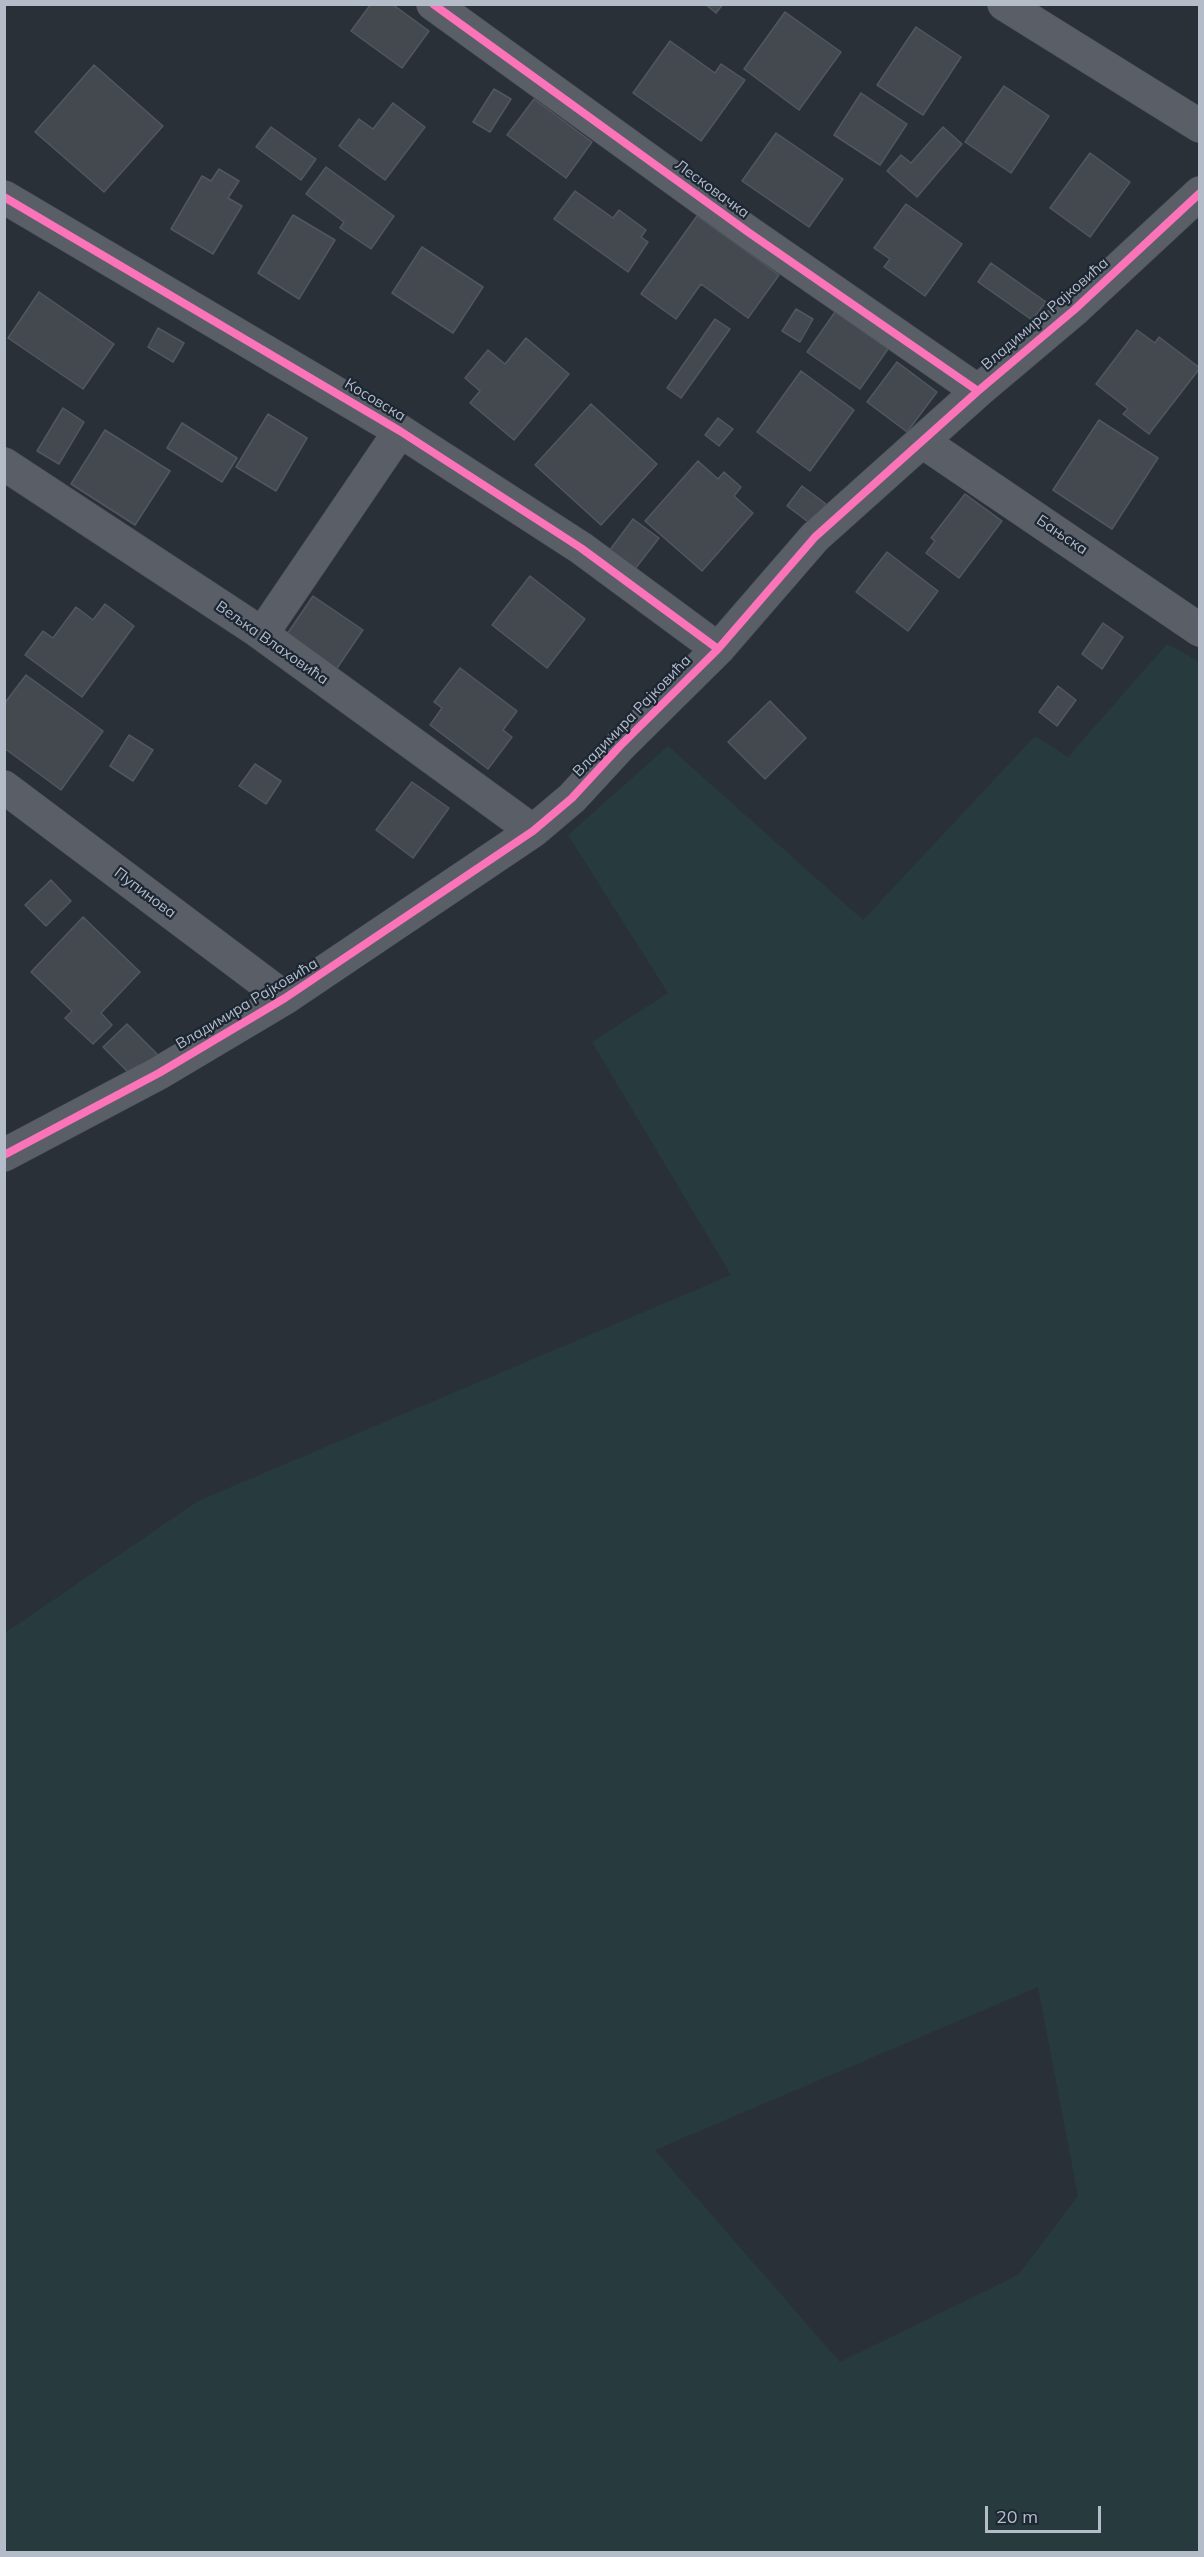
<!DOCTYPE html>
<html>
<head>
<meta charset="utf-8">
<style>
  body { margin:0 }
  #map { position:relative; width:1204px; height:2557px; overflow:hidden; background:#2a3038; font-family:Mulish,sans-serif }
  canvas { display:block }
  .frame { position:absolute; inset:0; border:6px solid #b4bcc9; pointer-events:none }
  .scale { position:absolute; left:985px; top:2506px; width:116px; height:27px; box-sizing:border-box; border:3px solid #b4bcc9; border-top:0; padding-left:8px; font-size:18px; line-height:21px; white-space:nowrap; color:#b4bcc9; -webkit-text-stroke:4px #1d2633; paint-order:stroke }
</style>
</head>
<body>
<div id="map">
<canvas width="1204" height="2557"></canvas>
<div class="frame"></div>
<div class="scale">20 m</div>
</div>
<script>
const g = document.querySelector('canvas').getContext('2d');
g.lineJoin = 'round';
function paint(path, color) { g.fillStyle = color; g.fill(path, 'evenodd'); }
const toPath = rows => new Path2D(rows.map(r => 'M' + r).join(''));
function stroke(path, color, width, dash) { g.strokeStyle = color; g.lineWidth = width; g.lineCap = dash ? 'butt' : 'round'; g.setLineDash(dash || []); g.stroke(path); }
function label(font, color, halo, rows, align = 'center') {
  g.font = font + ' Mulish,sans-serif'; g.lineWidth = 4.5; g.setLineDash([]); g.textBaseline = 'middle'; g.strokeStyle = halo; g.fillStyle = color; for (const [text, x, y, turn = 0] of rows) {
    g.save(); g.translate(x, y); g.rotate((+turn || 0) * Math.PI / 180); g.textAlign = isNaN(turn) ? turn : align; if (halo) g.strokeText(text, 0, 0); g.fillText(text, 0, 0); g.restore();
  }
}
const green = toPath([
  [1167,644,1200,662,1199,2552,5,2552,5,1633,198,1501,731,1275,592,1042,668,993,568,835,668,746,863,920,1035,736,1068,757],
  [1038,1987,1078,2196,1018,2275,840,2362,655,2150]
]);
const building = toPath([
  [371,4,392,4,429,31,402,68,351,31,371,4],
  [705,4,723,4,716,13,705,4],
  [785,12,841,52,799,110,744,69,785,12],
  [916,27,961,57,923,115,877,85,916,27],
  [670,41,715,73,721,64,745,80,701,141,633,93,670,41],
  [94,65,163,126,104,192,35,132,94,65],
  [1004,86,1049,116,1011,173,965,142,1004,86],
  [494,89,511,99,490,132,473,122,494,89],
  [861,93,907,124,880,165,834,135,861,93],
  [534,99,592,142,566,178,507,135,534,99],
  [393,103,425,127,385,180,339,146,359,119,373,129,393,103],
  [271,127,316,159,301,180,256,147,271,127],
  [943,127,962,144,917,197,887,171,901,155,911,163,943,127],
  [776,133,843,179,809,227,742,181,776,133],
  [1090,153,1130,182,1090,237,1050,208,1090,153],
  [326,167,394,216,371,249,340,228,344,222,306,194,326,167],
  [219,169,239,181,228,198,242,206,213,254,171,229,202,176,211,181,219,169],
  [575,191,613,218,619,210,646,230,641,237,648,242,628,272,554,219,575,191],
  [906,204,962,244,925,296,884,267,890,259,874,248,906,204],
  [293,215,335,240,299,299,258,273,293,215],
  [697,216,779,275,748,318,701,284,676,319,641,294,697,216],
  [422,247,483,287,453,333,392,293,422,247],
  [991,263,1046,302,1032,320,978,282,991,263],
  [39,292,114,344,83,389,8,338,39,292],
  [796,309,813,319,800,342,782,331,796,309],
  [835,312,888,349,860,389,807,352,835,312],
  [715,319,730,329,681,398,667,388,715,319],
  [158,328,184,343,173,362,148,347,158,328],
  [1137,330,1155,343,1159,337,1200,368,1149,434,1123,414,1128,409,1096,384,1137,330],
  [526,338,569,374,514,440,470,403,480,391,465,378,488,350,505,364,526,338],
  [897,362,937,392,907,432,867,402,897,362],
  [801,371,854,410,810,471,757,432,801,371],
  [591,404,657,464,601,525,535,465,591,404],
  [63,408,84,422,59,464,37,451,63,408],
  [268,414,307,438,276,491,236,467,268,414],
  [718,418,733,429,719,446,705,435,718,418],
  [1099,420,1158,458,1112,529,1053,490,1099,420],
  [182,423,237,458,222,482,167,448,182,423],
  [105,430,170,471,135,525,71,484,105,430],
  [698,461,718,479,724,472,741,487,734,496,753,513,702,571,645,521,698,461],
  [802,486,826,504,811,524,787,506,802,486],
  [965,494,1002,521,959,578,926,553,935,541,931,538,965,494],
  [633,519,659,538,628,578,603,559,633,519],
  [887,552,938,591,908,631,856,592,887,552],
  [530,576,585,619,547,668,492,625,530,576],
  [313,596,363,630,333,674,283,640,313,596],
  [105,604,134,626,82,697,25,655,43,631,53,638,76,607,93,620,105,604],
  [1103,623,1123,637,1102,669,1082,654,1103,623],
  [460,668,517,711,503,730,512,737,488,769,430,725,442,708,434,702,460,668],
  [26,675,103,731,61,790,4,748,4,704,26,675],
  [1058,686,1076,700,1057,726,1039,712,1058,686],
  [770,701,806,738,765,779,728,742,770,701],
  [129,735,153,750,133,781,110,766,129,735],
  [255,764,281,781,266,804,239,786,255,764],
  [412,782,449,808,413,858,376,830,412,782],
  [51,880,71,901,46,926,25,905,51,880],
  [83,917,140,972,101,1013,112,1025,93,1044,65,1018,72,1011,31,972,83,917],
  [127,1024,160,1057,129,1073,103,1047,127,1024]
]);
const minor = toPath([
  [433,4,748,232,978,391],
  [1004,4,1200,126],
  [4,197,400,431,581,548,718,649],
  [923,442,1200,630],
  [4,464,255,629,533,831],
  [262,634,400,431],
  [4,787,285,998],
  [4,1155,159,1073,285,998,533,831,572,798,620,746,718,649,815,537,978,391,1074,310,1200,193]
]);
const cycleway = toPath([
  [433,4,748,232,978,391],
  [4,197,400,431,581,548,718,649],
  [4,1155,159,1073,285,998,533,831,572,798,620,746,718,649,815,537,978,391,1074,310,1200,193]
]);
const streetNames = [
  ["Лесковачка",712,189,36],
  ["Владимира Рајковића",1045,314,-41],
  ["Косовска",375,400,31],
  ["Бањска",1062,535,34],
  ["Вељка Влаховића",272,643,35],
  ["Владимира Рајковића",632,716,-46],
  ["Пупинова",145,893,37],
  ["Владимира Рајковића",247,1004,-31]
];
paint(green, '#273a3e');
paint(building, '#444950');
stroke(building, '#52575f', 1.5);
stroke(minor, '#484c53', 34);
stroke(minor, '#5a5e66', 33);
stroke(cycleway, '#fb73b8', 8);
label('15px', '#b4bcc9', '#1d2633', streetNames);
</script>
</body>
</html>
